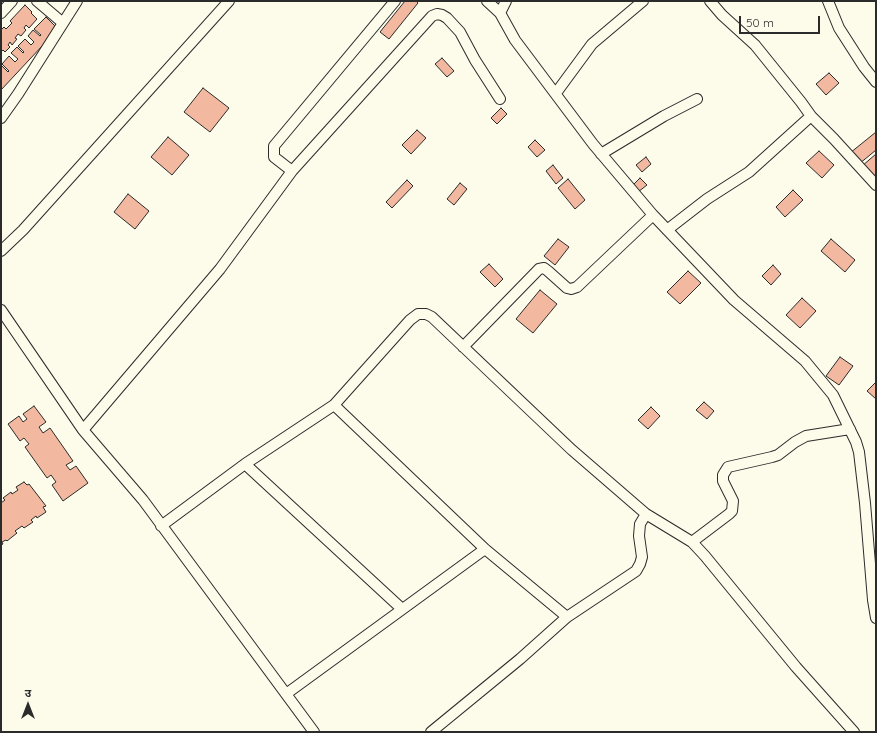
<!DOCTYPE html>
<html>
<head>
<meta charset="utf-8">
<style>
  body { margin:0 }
  #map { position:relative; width:877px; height:733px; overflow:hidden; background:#fdfbea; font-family:Quicksand,"Noto Sans Devanagari",sans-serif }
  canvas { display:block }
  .frame { position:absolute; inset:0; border:2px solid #2b2b2b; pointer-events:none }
  .north { position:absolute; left:8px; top:685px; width:40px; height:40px; -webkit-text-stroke:3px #fdfbea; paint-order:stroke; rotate:0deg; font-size:11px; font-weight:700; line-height:16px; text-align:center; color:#2b2b2b }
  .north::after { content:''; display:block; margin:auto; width:14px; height:18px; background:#2b2b2b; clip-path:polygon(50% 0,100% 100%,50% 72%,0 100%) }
  .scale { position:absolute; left:739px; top:16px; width:81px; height:18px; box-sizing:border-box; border:2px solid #2b2b2b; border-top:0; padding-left:5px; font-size:12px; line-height:14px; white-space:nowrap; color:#2b2b2b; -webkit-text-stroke:3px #fdfbea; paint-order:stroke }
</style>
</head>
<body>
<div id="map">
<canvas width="877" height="733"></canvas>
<div class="frame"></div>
<div class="north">उ</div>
<div class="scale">50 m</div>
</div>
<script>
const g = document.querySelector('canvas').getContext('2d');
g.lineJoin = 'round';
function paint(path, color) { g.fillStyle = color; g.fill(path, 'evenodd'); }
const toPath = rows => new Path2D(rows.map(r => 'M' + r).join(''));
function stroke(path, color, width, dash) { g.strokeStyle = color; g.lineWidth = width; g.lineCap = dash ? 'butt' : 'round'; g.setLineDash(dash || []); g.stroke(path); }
const building = toPath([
  [405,1,416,1,418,3,389,39,380,32,405,1],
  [25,5,32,12,31,13,37,19,29,28,26,25,24,28,26,30,21,36,18,34,15,38,17,39,12,45,10,42,8,45,10,47,5,52,3,50,1,52,1,30,4,27,6,29,12,23,10,21,25,5],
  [46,17,58,29,1,90,1,65,8,72,9,71,2,64,9,56,15,62,18,59,11,53,17,47,23,53,24,52,18,46,25,39,31,45,34,42,28,36,33,30,40,36,41,35,34,29,46,17],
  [442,58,454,71,447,77,435,64,442,58],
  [829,73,839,83,826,95,816,84,829,73],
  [203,88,229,108,210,132,184,112,203,88],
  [501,108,507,114,497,124,491,118,501,108],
  [417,130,426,138,411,154,402,145,417,130],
  [876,132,876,150,859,164,850,153,876,132],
  [168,137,189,155,172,175,151,157,168,137],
  [535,140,545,150,537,157,528,147,535,140],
  [819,151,834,165,822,178,806,163,819,151],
  [876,154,876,176,873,179,862,166,876,154],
  [646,157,651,164,642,172,636,165,646,157],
  [553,165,563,178,556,184,546,171,553,165],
  [640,178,647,185,638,192,632,186,640,178],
  [568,179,585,200,575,209,558,188,568,179],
  [407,180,413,186,392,208,386,202,407,180],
  [460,183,467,189,454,205,447,199,460,183],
  [793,190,803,200,785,217,776,207,793,190],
  [128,194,149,211,135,229,114,212,128,194],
  [558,239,569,247,555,265,544,256,558,239],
  [831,239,855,260,845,272,821,251,831,239],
  [489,264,503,279,495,287,480,272,489,264],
  [773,265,781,274,771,285,762,276,773,265],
  [688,271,701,283,680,304,667,292,688,271],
  [540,290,557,304,533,333,516,319,540,290],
  [802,298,816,311,800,328,786,315,802,298],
  [840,357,853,366,839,385,826,376,840,357],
  [876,382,876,399,867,391,876,382],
  [704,402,714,411,707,419,696,410,704,402],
  [34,406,46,422,39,427,43,433,50,428,73,461,66,465,70,470,76,466,88,483,63,501,52,485,56,482,51,475,47,478,25,447,29,444,24,438,20,441,8,424,19,416,23,422,27,419,23,414,34,406],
  [651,407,660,416,648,429,638,420,651,407],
  [24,482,27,485,29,484,46,506,43,507,46,512,37,518,36,516,31,520,33,522,24,528,22,526,15,531,17,533,7,541,6,540,2,542,3,544,1,545,1,503,5,500,3,498,11,492,12,494,18,490,16,487,24,482]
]);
const street = toPath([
  [37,1,63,23],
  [487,1,500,13,515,40,593,144,653,215,734,300,805,361,833,395,856,442,859,452,865,503,873,600,876,618],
  [710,1,722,15,755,45,801,102,811,116,834,139,876,185],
  [828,1,839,28,864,67,876,82],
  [1,13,12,1],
  [500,13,506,1],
  [556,93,592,44,643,1],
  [1,118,18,94,77,1],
  [601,154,664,116,697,99],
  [292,171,274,157,274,146,395,1],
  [667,230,707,199,749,172,811,116],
  [1,251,23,230,229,1],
  [1,310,83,430],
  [463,347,539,269,544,268,548,271,567,288,571,289,577,287,653,215],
  [334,405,485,549,567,617],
  [245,464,402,609],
  [161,526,245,464,334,405,410,320,418,314,426,314,432,317,572,450,646,514,692,542,705,556,796,667,854,732],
  [692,542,729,514,732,511,733,501,723,481,723,475,728,467,772,457,778,455,795,442,806,436,850,429],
  [286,694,485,549],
  [314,732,143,500,83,430,220,269,292,171,432,16,437,14,442,15,447,18,460,32,475,60,500,99],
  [431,732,520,659,567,617,636,571,640,564,642,557,639,536,640,524,646,514]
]);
paint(building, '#f2b8a0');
stroke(building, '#2b2b2b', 1);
stroke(street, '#2b2b2b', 12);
stroke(street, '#fdfbea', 10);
</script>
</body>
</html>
